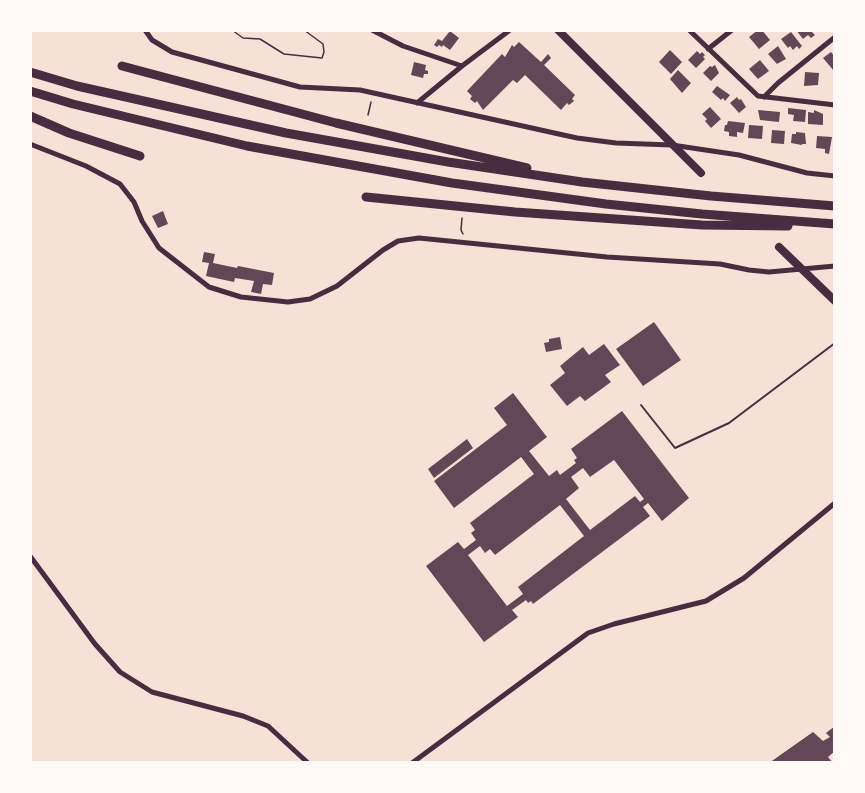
<!DOCTYPE html>
<html>
<head>
<meta charset="utf-8">
<style>
  body { margin:0 }
  #map { position:relative; width:865px; height:793px; overflow:hidden; background:#f7e1d7; font-family:"Libre Baskerville",serif }
  canvas { display:block }
  .frame { position:absolute; inset:0; border:32px solid #fffaf5; pointer-events:none }
</style>
</head>
<body>
<div id="map">
<canvas width="865" height="793"></canvas>
<div class="frame"></div>
</div>
<script>
const g = document.querySelector('canvas').getContext('2d');
g.lineJoin = 'round';
function paint(path, color) { g.fillStyle = color; g.fill(path, 'evenodd'); }
const toPath = rows => new Path2D(rows.map(r => 'M' + r).join(''));
function stroke(path, color, width, dash) { g.strokeStyle = color; g.lineWidth = width; g.lineCap = dash ? 'butt' : 'round'; g.setLineDash(dash || []); g.stroke(path); }
const building = toPath([
  [758,30,762,30,770,40,759,49,749,37],
  [796,30,815,30,812,32,815,35,811,38,808,35,803,39],
  [450,31,459,38,450,50,443,45,442,47,439,45,437,47,434,45,438,39,442,41],
  [791,32,802,46,799,49,797,46,793,50,790,46,788,48,781,39],
  [519,42,541,62,548,54,551,58,544,65,575,95,572,99,574,101,569,105,567,103,561,110,525,75,517,83,513,80,483,110,477,101,475,103,470,99,472,96,467,91,502,54,505,57,512,45,514,47],
  [778,46,786,59,777,64,768,54],
  [670,50,682,62,671,74,659,62],
  [697,51,700,54,702,52,705,55,703,57,705,59,696,68,688,60],
  [831,52,835,57,834,71,823,58],
  [760,60,769,71,758,79,749,69],
  [414,62,426,65,425,70,428,71,428,74,424,74,423,78,411,75],
  [715,65,719,73,711,81,703,73,710,66,712,67],
  [678,70,691,83,682,93,670,79],
  [805,72,819,73,818,85,804,86],
  [717,86,730,95,725,101,723,98,721,100,712,92],
  [737,97,739,100,741,99,746,107,739,113,730,103],
  [710,107,721,119,711,128,705,121,707,119,702,114],
  [788,108,806,110,805,122,793,121,794,115,788,114],
  [758,110,780,112,779,122,760,120],
  [814,110,823,114,823,125,808,124,808,112,814,113],
  [728,121,745,123,743,133,737,132,737,137,729,136,729,132,724,131,725,125,727,125],
  [749,125,763,126,762,139,748,138],
  [772,130,785,131,784,144,771,143],
  [796,132,805,133,806,144,802,144,802,145,791,143,792,134,796,134],
  [817,136,832,137,829,154,825,153,825,149,816,148],
  [163,211,168,224,158,228,152,216],
  [204,252,215,254,213,263,237,268,238,266,274,273,272,285,263,284,261,294,251,292,254,281,235,278,234,282,206,276,209,263,202,262],
  [654,322,681,360,643,386,616,349],
  [560,337,562,349,546,352,544,343,549,342,549,339],
  [604,344,620,365,605,375,611,382,585,401,580,396,567,406,550,385,565,373,560,366,583,347,589,355],
  [513,393,547,437,529,451,549,476,557,470,560,475,576,463,574,460,577,458,571,449,622,411,689,498,662,521,648,503,643,507,650,516,533,604,531,601,528,603,526,600,512,610,518,617,484,642,426,566,458,542,464,549,476,540,471,533,475,530,470,523,534,474,521,457,454,508,434,481,507,425,494,408],
  [614,460,644,499,640,502,635,496,590,530,566,499,579,488,571,477,583,468,590,477],
  [560,505,584,536,518,587,523,594,507,606,468,555,480,546,485,553,490,549,495,555],
  [467,439,473,448,434,478,428,469],
  [835,726,835,751,828,757,833,763,769,763,813,732,823,741,830,737,826,733]
]);
const path = toPath([
  [232,30,243,38,260,39,284,54,322,58,324,52,323,44,304,30],
  [368,115,371,102],
  [462,218,461,230,463,234]
]);
const service = toPath([
  [641,405,675,448,729,423,835,343]
]);
const minor = toPath([
  [145,30,152,40,172,52,300,87,360,90,577,138,616,143,672,145,739,155,807,173,835,176],
  [372,30,403,46,462,66],
  [689,30,758,96,835,105],
  [708,49,732,30],
  [764,97,778,83,835,37],
  [417,103,462,66,510,30],
  [30,144,86,166,120,184,134,202,142,221,159,248,209,287,241,297,288,302,310,299,337,286,383,250,398,241,419,238,607,257,720,264,749,270,769,272,835,266],
  [30,556,95,644,120,672,152,692,243,716,268,726,308,763],
  [412,763,588,633,614,624,706,601,744,578,835,503]
]);
const primary = toPath([
  [558,30,701,173],
  [779,247,835,301]
]);
const motorway = toPath([
  [122,66,336,123,527,168],
  [30,72,77,86,286,133,448,162,582,182,711,196,835,206],
  [30,91,73,104,247,146,452,183,606,204,702,214,835,224],
  [30,116,69,133,140,156],
  [366,197,515,212,702,225,788,226]
]);
paint(building, '#644757');
stroke(path, '#4a2c40', 1.5);
stroke(service, '#4a2c40', 2);
stroke(minor, '#4a2c40', 5);
stroke(primary, '#4a2c40', 8);
stroke(motorway, '#4a2c40', 9);
</script>
</body>
</html>
